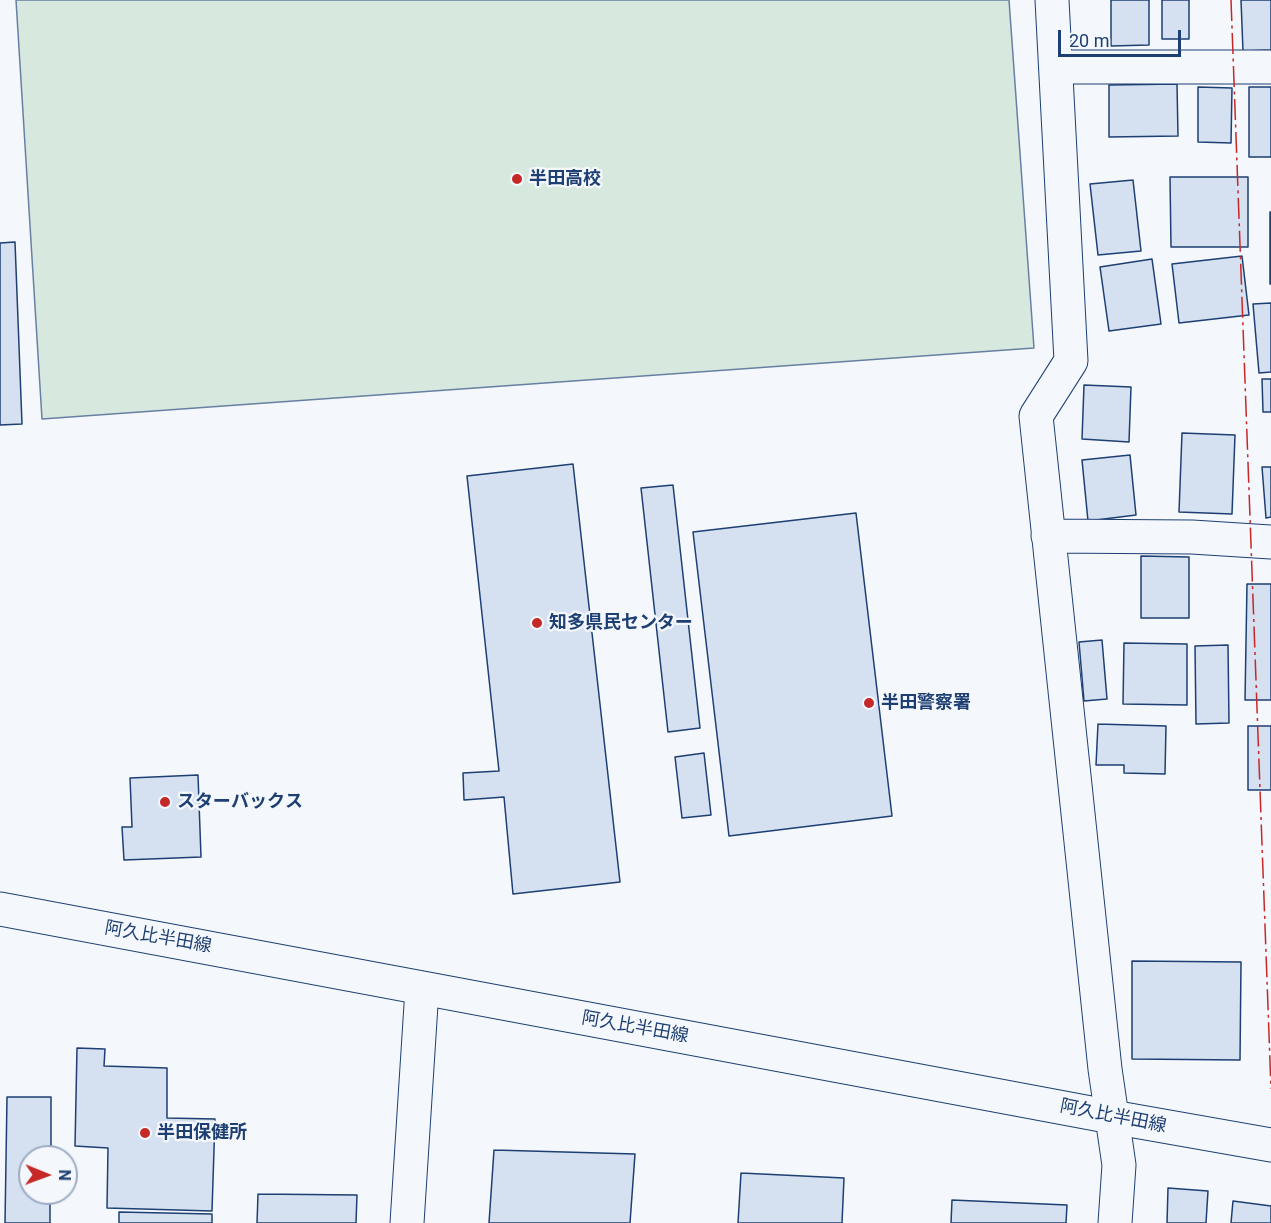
<!DOCTYPE html>
<html>
<head>
<meta charset="utf-8">
<style>
  body { margin:0 }
  #map { position:relative; width:1271px; height:1223px; overflow:hidden; background:#f4f7fb; font-family:Roboto,sans-serif }
  canvas { display:block }
  .north { position:absolute; left:18px; top:1145px; width:60px; height:60px; box-sizing:border-box; background:#f4f7fb; border:2px solid #9eadc5; border-radius:50%; rotate:91deg; font-size:16px; font-weight:700; line-height:24px; text-align:center; color:#1d3f73 }
  .north::after { content:''; display:block; margin:auto; width:21px; height:27px; background:#c62828; clip-path:polygon(50% 0,100% 100%,50% 72%,0 100%) }
  .scale { position:absolute; left:1058px; top:30px; width:123px; height:27px; box-sizing:border-box; border:3px solid #1d3f73; border-top:0; padding-left:8px; font-size:18px; line-height:21px; white-space:nowrap; color:#1d3f73; -webkit-text-stroke:4px #f4f7fb; paint-order:stroke }
</style>
</head>
<body>
<div id="map">
<canvas width="1271" height="1223"></canvas>
<div class="north">N</div>
<div class="scale">20 m</div>
</div>
<script>
const g = document.querySelector('canvas').getContext('2d');
g.lineJoin = 'round';
function paint(path, color) { g.fillStyle = color; g.fill(path, 'evenodd'); }
const toPath = rows => new Path2D(rows.map(r => 'M' + r).join(''));
function stroke(path, color, width, dash) { g.strokeStyle = color; g.lineWidth = width; g.lineCap = dash ? 'butt' : 'round'; g.setLineDash(dash || []); g.stroke(path); }
function label(font, color, halo, rows, align = 'center') {
  g.font = font + ' Roboto,"Noto Sans JP",sans-serif'; g.lineWidth = 4.5; g.setLineDash([]); g.textBaseline = 'middle'; g.strokeStyle = halo; g.fillStyle = color; for (const [text, x, y, turn = 0] of rows) {
    g.save(); g.translate(x, y); g.rotate((+turn || 0) * Math.PI / 180); g.textAlign = isNaN(turn) ? turn : align; if (halo) g.strokeText(text, 0, 0); g.fillText(text, 0, 0); g.restore();
  }
}
const green = toPath([
  [16,0,1009,0,1034,348,42,419,16,0]
]);
const building = toPath([
  [1111,0,1149,0,1149,45,1111,46,1111,0],
  [1162,0,1189,0,1189,39,1162,39,1162,0],
  [1241,0,1271,0,1271,50,1243,51,1241,0],
  [1177,84,1178,136,1109,137,1109,85,1177,84],
  [1198,87,1232,88,1231,143,1198,142,1198,87],
  [1249,87,1271,87,1271,157,1249,157,1249,87],
  [1170,177,1248,177,1248,247,1171,247,1170,177],
  [1133,180,1141,251,1098,255,1090,184,1133,180],
  [1270,212,1271,212,1271,284,1270,284,1270,212],
  [15,242,22,424,0,425,0,243,15,242],
  [1242,256,1249,315,1179,323,1172,264,1242,256],
  [1152,259,1161,324,1109,331,1100,267,1152,259],
  [1271,303,1271,372,1259,373,1253,304,1271,303],
  [1262,379,1271,379,1271,412,1263,412,1262,379],
  [1084,385,1131,387,1129,442,1082,439,1084,385],
  [1182,433,1235,435,1232,514,1179,512,1182,433],
  [1130,455,1136,515,1088,521,1082,460,1130,455],
  [573,464,620,882,513,894,504,797,464,800,463,773,499,771,467,476,573,464],
  [1262,467,1271,467,1271,517,1266,518,1262,467],
  [673,485,700,728,668,732,641,488,673,485],
  [856,513,892,816,729,836,693,532,856,513],
  [1141,556,1189,557,1189,618,1141,618,1141,556],
  [1247,584,1271,584,1271,700,1245,700,1247,584],
  [1102,640,1107,699,1084,701,1079,642,1102,640],
  [1124,643,1187,644,1187,705,1123,704,1124,643],
  [1228,645,1229,723,1196,724,1195,646,1228,645],
  [1098,724,1166,726,1165,774,1124,773,1124,765,1096,765,1098,724],
  [1248,726,1271,726,1271,790,1248,790,1248,726],
  [704,753,711,815,682,818,675,757,704,753],
  [198,775,201,857,124,860,122,827,132,827,130,778,198,775],
  [1132,961,1241,962,1240,1060,1132,1059,1132,961],
  [77,1048,105,1049,104,1066,167,1068,167,1118,215,1119,212,1211,107,1208,108,1148,75,1146,77,1048],
  [7,1097,51,1097,51,1157,30,1157,30,1193,50,1193,50,1223,5,1223,7,1097],
  [494,1150,635,1154,630,1223,489,1223,494,1150],
  [741,1173,844,1178,842,1223,738,1223,741,1173],
  [1168,1188,1208,1191,1206,1223,1167,1223,1168,1188],
  [258,1194,357,1195,356,1223,257,1223,258,1194],
  [952,1200,1067,1205,1066,1223,951,1223,952,1200],
  [1233,1201,1271,1206,1271,1223,1231,1223,1233,1201],
  [119,1212,212,1214,212,1223,119,1223,119,1212]
]);
const minor = toPath([
  [1052,0,1071,361,1036,416,1105,1069,1119,1165,1115,1223],
  [1057,67,1271,67],
  [1048,536,1192,537,1271,542],
  [407,1223,422,989]
]);
const major = toPath([
  [0,909,1112,1117,1271,1145]
]);
const power = toPath([
  [1231,0,1271,1089]
]);
const markers = [
  [517,179,6,"#c62828"],
  [537,623,6,"#c62828"],
  [869,703,6,"#c62828"],
  [165,802,6,"#c62828"],
  [145,1133,6,"#c62828"]
];
const poiNames = [
  ["半田高校",529,179],
  ["知多県民センター",549,623],
  ["半田警察署",881,703],
  ["スターバックス",177,802],
  ["半田保健所",157,1133]
];
const streetNames = [
  ["阿久比半田線",158,938,10],
  ["阿久比半田線",635,1028,10],
  ["阿久比半田線",1113,1117,11]
];
paint(green, '#d7e8df');
stroke(green, '#687fa3', 1.5);
paint(building, '#d5e0f0');
stroke(building, '#1d3f73', 1.5);
stroke(minor, '#1d3f73', 35);
stroke(major, '#1d3f73', 35);
stroke(minor, '#f4f7fb', 33);
stroke(major, '#f4f7fb', 33);
stroke(power, '#c62828', 1.5, [21, 4.5, 3, 4.5]);
for (const [x, y, r, color] of markers) { const dot = new Path2D(); dot.arc(x, y, r, 0, 2 * Math.PI); g.fillStyle = color; g.fill(dot); stroke(dot, '#f4f7fb', 2); }
label('bold 18px', '#1d3f73', '#f4f7fb', poiNames, 'left');
label('18px', '#1d3f73', '#f4f7fb', streetNames);
</script>
</body>
</html>
